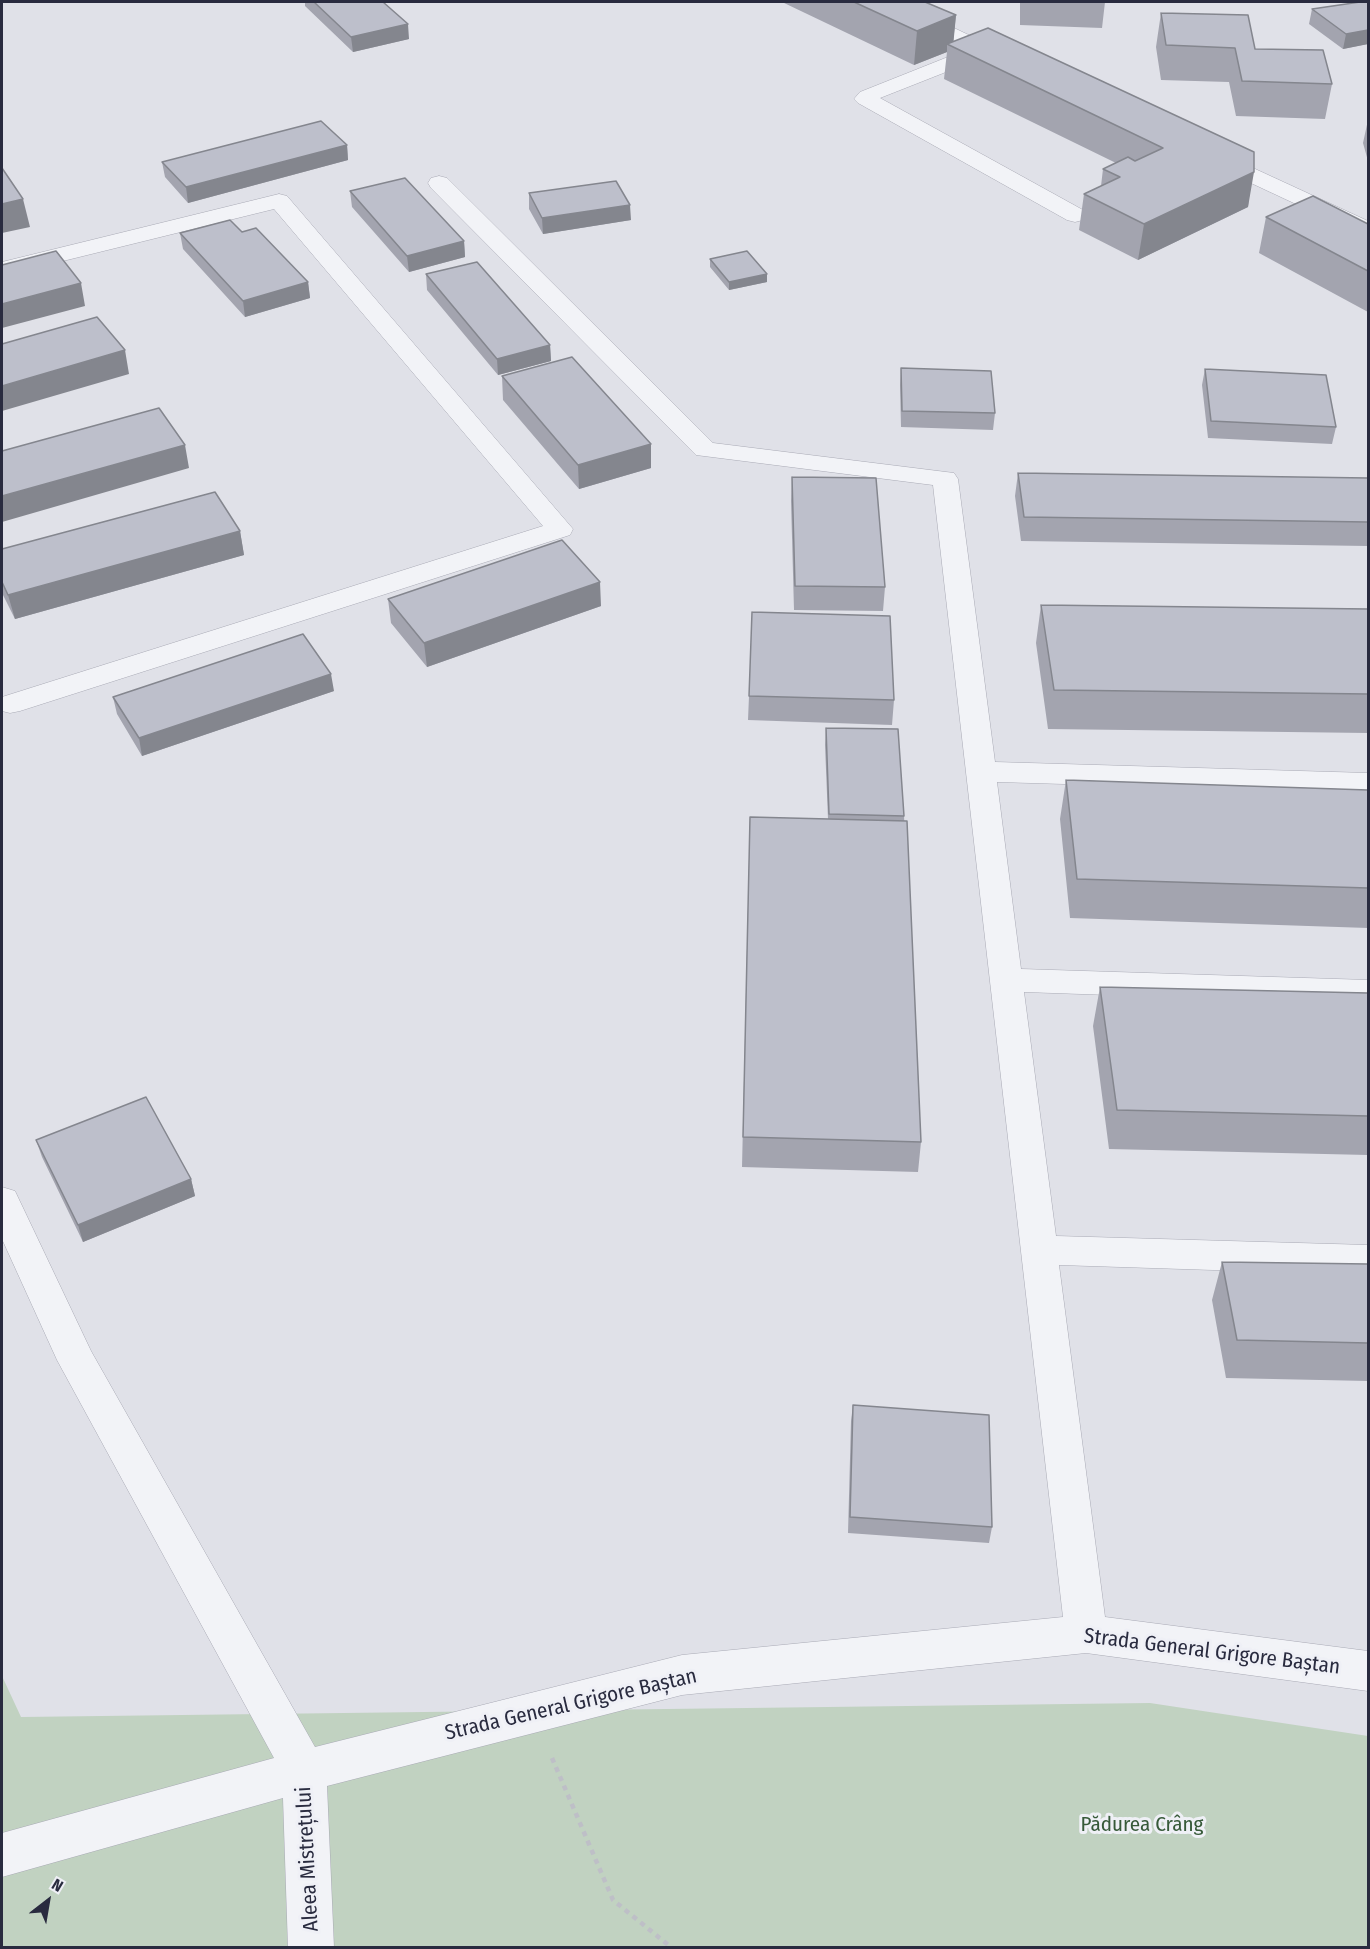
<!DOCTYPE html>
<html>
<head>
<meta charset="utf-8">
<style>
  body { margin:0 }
  #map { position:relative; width:1370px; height:1949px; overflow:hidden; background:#e0e1e8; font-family:"Fira Sans Condensed",sans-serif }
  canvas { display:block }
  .frame { position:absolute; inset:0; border:3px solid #292b3f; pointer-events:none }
  .north { position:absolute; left:18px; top:1871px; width:60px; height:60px; -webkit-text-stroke:4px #eff0f6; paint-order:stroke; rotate:31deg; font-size:16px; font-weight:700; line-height:24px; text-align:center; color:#292b3f }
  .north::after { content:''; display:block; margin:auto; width:21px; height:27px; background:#292b3f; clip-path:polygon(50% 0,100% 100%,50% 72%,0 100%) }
</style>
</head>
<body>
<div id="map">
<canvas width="1370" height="1949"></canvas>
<div class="frame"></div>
<div class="north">N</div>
</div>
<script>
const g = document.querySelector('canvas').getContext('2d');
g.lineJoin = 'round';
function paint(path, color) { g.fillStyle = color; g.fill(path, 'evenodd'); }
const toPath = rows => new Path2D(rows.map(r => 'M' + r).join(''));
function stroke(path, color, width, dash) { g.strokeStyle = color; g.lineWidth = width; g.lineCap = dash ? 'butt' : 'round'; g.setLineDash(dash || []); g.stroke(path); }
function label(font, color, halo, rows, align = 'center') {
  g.font = font + ' "Fira Sans Condensed",sans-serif'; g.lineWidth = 6; g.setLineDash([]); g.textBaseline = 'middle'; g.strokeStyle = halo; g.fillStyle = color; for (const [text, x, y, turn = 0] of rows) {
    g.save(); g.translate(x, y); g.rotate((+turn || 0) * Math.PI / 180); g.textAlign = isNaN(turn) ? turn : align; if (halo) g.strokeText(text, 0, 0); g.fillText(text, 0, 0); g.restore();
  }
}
const green = toPath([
  [2,1676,21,1717,1150,1703,1368,1736,1368,1947,2,1947]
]);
const path = toPath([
  [552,1758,613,1900,672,1948]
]);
const minor = toPath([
  [874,2,899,2,1009,54,1012,58,1009,62,1002,64,984,57,880,98,1083,210,1086,215,1083,220,1075,222,1067,220,858,103,854,99,860,92,968,49,877,6,874,2],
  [1214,150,1368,221,1368,236,1360,234,1206,162,1203,157,1206,152,1214,150],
  [439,176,447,178,713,443,954,473,958,479,995,762,1368,773,1368,793,997,782,1021,969,1368,980,1368,1004,1024,992,1056,1236,1368,1245,1368,1275,1059,1265,1105,1617,1368,1651,1368,1691,1086,1653,682,1695,327,1786,334,1948,288,1948,283,1798,2,1877,2,1833,274,1758,57,1360,2,1239,2,1187,15,1191,91,1351,315,1747,682,1655,1063,1617,933,485,696,455,431,188,428,183,431,178,439,176],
  [279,194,287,196,573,529,570,535,20,711,10,713,2,711,2,697,543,526,274,209,2,276,2,262,279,194]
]);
const wall = toPath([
  [305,2,383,2,409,39,353,52,305,6],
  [782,2,925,2,956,15,953,42,1254,152,1248,207,1138,260,1079,230,1084,194,1101,186,1103,169,1116,163,944,79,947,52,914,65],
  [1020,2,1105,2,1102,28,1020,25],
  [1368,2,1368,44,1343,49,1309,24,1312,9],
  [1161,13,1255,49,1332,84,1325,119,1236,116,1229,82,1161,80,1156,47],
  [1368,120,1368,161,1363,143],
  [347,145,348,160,188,203,165,177,162,162],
  [350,191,464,241,465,257,409,272,352,207],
  [529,193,631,220,543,234,529,209],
  [1266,217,1368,224,1368,312,1259,253],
  [242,232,308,282,310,298,245,317,183,249,180,233],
  [710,259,767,282,729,290,710,267],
  [426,274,550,345,551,361,498,375,427,290],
  [901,368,995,413,993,430,901,427,900,385],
  [1205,369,1336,427,1332,444,1208,438,1202,385],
  [502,376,651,468,579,489,503,400],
  [1018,473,1368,478,1368,546,1021,541,1015,496],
  [792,477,885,587,883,611,794,610,791,501],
  [240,531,244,555,15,619,2,593,2,549],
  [388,599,601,606,427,667,391,623],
  [1041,605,1368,609,1368,733,1048,729,1036,643],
  [334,691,142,756,117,714,113,697],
  [749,696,894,700,892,725,748,720],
  [826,728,904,816,921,1142,918,1172,742,1167,750,817,828,819,825,745],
  [1066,780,1368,790,1368,928,1070,918,1060,819],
  [1100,987,1368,993,1368,1155,1109,1149,1093,1026],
  [36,1140,191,1179,195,1196,83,1242,42,1157],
  [1222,1262,1368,1264,1368,1381,1226,1378,1212,1300],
  [853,1405,992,1527,989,1543,848,1533,851,1421]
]);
const shadedWall = toPath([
  [956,15,953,47,947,44,947,52,914,65,917,31],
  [408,24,409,39,353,52,351,37],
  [1368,30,1368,44,1343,49,1346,34],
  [347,145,348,160,188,203,186,187],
  [1254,172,1248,207,1138,260,1144,224],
  [23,199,30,227,2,233,2,204],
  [630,205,631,220,543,234,542,218],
  [464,241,465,257,409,272,407,256],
  [767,274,767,282,729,290,729,282],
  [308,282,310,298,245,317,243,301],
  [81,283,85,306,2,328,2,304],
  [550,345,551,361,498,375,497,359],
  [125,350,129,374,2,411,2,386],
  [651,444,651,468,579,489,578,465],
  [185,445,189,468,2,522,2,496],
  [240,531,244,555,15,619,8,595],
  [600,582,601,606,427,667,424,643],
  [331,674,334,691,142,756,139,738],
  [191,1179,195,1196,83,1242,78,1225]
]);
const building = toPath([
  [314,2,383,2,408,24,351,37,314,2],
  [854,2,925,2,956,15,917,31,854,2],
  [1360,2,1368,2,1368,30,1346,34,1312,9,1360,2],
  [1161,13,1248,15,1255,49,1323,50,1332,84,1242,81,1235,48,1166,45,1161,13],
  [988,28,1254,152,1254,172,1144,224,1084,194,1120,177,1103,169,1128,157,1135,161,1163,148,947,44,988,28],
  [321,121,347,145,186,187,162,162,321,121],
  [2,168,23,199,2,204,2,168],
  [405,178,464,241,407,256,350,191,405,178],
  [616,181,630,205,542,218,529,193,616,181],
  [1313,196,1368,224,1368,271,1266,217,1313,196],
  [230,220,242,232,256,228,308,282,243,301,180,233,230,220],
  [56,251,81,283,2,304,2,265,56,251],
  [747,251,767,274,729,282,710,259,747,251],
  [477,262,550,345,497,359,426,274,477,262],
  [97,317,125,350,2,386,2,344,97,317],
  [572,357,651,444,578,465,502,376,572,357],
  [901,368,991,371,995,413,902,411,901,368],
  [1205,369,1326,375,1336,427,1211,421,1205,369],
  [159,408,185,445,2,496,2,451,159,408],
  [1018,473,1368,478,1368,522,1024,517,1018,473],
  [792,477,876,478,885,587,795,586,792,477],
  [215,492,240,531,8,595,2,582,2,549,215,492],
  [562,540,600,582,424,643,388,599,562,540],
  [1041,605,1368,609,1368,694,1054,690,1041,605],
  [752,612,890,616,894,700,749,696,752,612],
  [303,634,331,674,139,738,113,697,303,634],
  [826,728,898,729,904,816,829,814,826,728],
  [1066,780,1368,790,1368,888,1077,879,1066,780],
  [750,817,907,821,921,1142,743,1137,750,817],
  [1100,987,1368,993,1368,1116,1117,1110,1100,987],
  [146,1097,191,1179,78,1225,36,1140,146,1097],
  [1222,1262,1368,1264,1368,1343,1237,1340,1222,1262],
  [853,1405,989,1415,992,1527,850,1517,853,1405]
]);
const nearStreetnames = [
  ["Strada General Grigore Baștan",1212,1652,7],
  ["Strada General Grigore Baștan",571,1705,-13],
  ["Aleea Mistrețului",308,1859,-93]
];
const nearParknames = [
  ["Pădurea Crâng",1142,1825]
];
paint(green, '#c1d2c1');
stroke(minor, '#a9aab5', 1);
stroke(path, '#bebfc7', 4.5, [5, 5]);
paint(minor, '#f2f3f7');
paint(wall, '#a3a4af');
paint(shadedWall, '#84868e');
paint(building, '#bdbfcb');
stroke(building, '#84868e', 1.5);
label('21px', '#292b3f', '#eff0f6', nearStreetnames);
label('21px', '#375a39', '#eff0f6', nearParknames);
</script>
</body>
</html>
